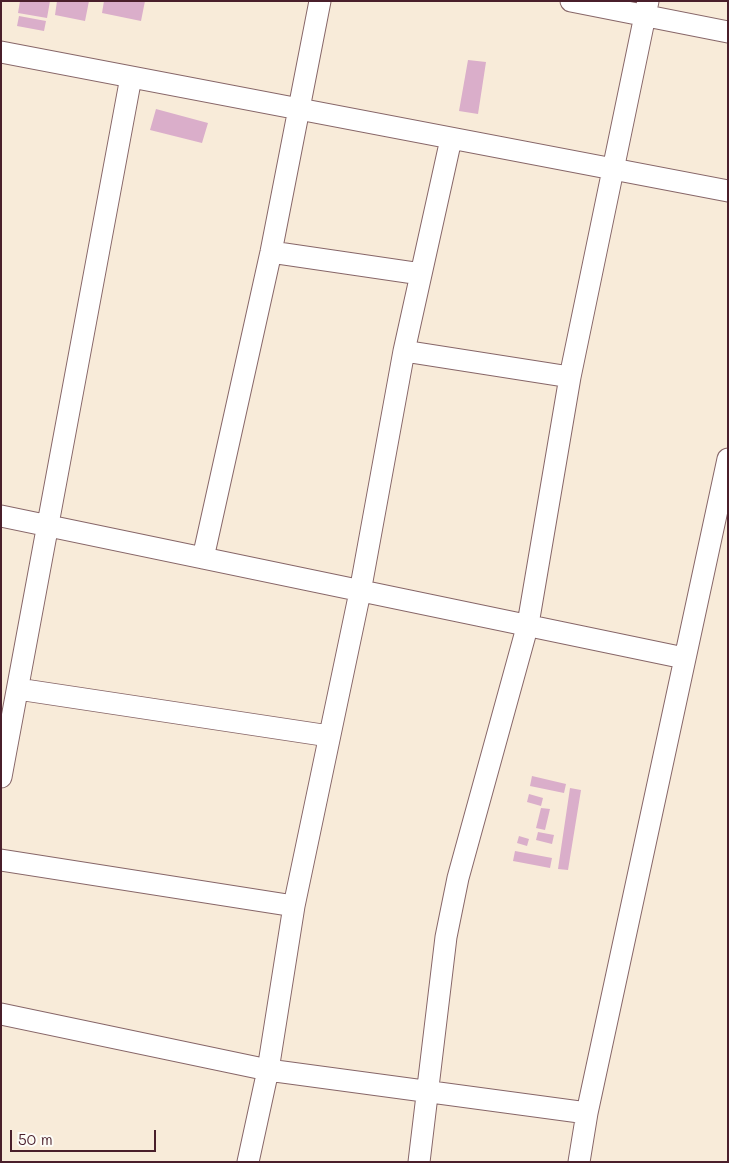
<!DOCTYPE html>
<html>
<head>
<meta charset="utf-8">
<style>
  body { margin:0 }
  #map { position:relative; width:729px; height:1163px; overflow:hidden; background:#f8ebd9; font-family:Mali,sans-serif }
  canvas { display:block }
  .frame { position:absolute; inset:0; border:2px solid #4a1f2b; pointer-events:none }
  .scale { position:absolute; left:10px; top:1130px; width:146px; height:22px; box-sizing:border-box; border:2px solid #4a1f2b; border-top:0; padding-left:6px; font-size:15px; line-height:18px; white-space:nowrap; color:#4a1f2b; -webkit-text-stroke:4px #fdfcf7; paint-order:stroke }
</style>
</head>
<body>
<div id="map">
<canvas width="729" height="1163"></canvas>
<div class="frame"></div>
<div class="scale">50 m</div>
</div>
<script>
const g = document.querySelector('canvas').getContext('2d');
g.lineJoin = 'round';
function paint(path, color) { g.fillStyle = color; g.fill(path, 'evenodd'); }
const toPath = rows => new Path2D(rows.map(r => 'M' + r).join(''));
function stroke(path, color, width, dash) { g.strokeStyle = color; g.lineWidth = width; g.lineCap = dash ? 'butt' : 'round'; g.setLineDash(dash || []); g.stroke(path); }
const building = toPath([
  [20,1,50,1,47,18,18,13],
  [57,1,89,1,85,21,55,15],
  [104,1,145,1,141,21,102,13],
  [19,16,46,21,44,31,17,26],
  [468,60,486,62,478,114,459,111],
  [156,109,208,123,202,143,150,130],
  [532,776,566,784,564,793,530,786],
  [570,788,581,790,568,870,558,869],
  [529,794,543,798,541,806,527,802],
  [541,808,550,809,545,830,536,828],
  [538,832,554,835,552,844,536,840],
  [519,836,529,839,527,846,517,843],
  [515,851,552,858,550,868,513,861]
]);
const street = toPath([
  [571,1,728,32],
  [1,52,728,191],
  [271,252,421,274],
  [404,351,570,377],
  [1,516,684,658],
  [203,558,271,252,320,1],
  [18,689,329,736],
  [1,777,131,77],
  [1,860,294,906],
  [1,1014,268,1070,587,1113],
  [248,1162,268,1070,294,906,360,592,404,351,451,139],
  [419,1162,446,937,458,878,528,624,570,377,648,1],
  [579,1162,587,1113,728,459]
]);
paint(building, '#daaeca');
stroke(street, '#876668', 23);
stroke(street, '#fff', 21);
</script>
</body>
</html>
